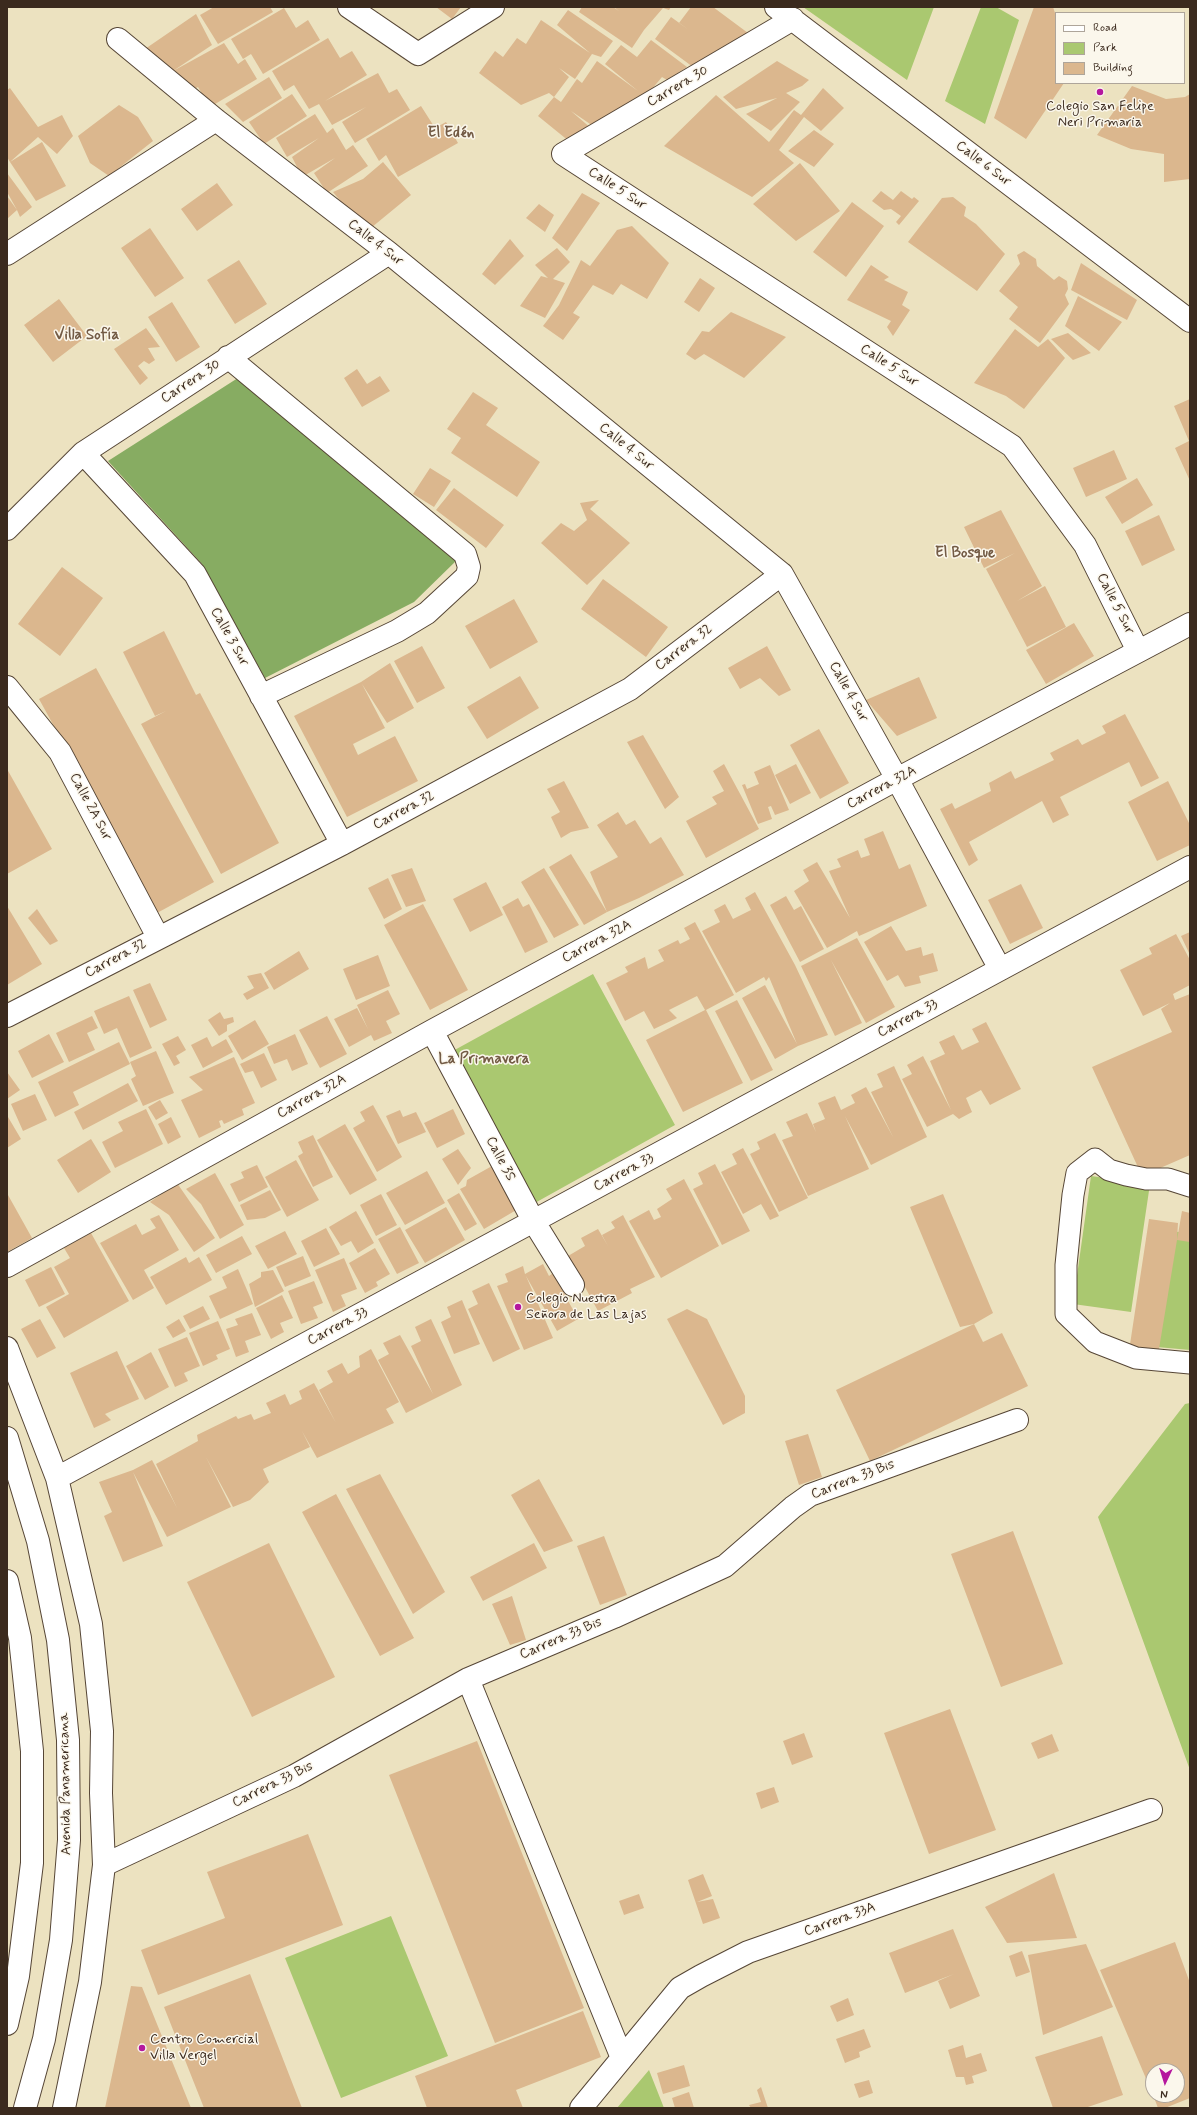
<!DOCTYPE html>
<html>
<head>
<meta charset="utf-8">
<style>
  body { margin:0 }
  #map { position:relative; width:1197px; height:2115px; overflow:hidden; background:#ece2c0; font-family:Mynerve,sans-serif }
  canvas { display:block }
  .frame { position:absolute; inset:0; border:8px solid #3b2a1e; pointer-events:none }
  .legend { position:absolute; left:1055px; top:12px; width:130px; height:72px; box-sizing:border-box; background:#fbf7ec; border:1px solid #aea59a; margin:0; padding:5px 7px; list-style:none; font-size:12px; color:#3b2a1e }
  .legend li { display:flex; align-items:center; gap:8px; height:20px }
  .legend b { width:20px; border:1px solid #aea59a }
  .north { position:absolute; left:1145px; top:2063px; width:40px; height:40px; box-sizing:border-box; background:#fbf7ec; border:1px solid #aea59a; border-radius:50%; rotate:184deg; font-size:11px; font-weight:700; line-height:16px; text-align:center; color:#3b2a1e }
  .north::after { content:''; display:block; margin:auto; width:14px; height:18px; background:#b5179e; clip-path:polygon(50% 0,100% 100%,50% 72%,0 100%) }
</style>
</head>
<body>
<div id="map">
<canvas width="1197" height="2115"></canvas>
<div class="frame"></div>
<ul class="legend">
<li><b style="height:5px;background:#fff"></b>Road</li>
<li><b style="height:11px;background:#aac870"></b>Park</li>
<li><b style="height:11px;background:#dbb78e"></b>Building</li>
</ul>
<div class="north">N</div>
</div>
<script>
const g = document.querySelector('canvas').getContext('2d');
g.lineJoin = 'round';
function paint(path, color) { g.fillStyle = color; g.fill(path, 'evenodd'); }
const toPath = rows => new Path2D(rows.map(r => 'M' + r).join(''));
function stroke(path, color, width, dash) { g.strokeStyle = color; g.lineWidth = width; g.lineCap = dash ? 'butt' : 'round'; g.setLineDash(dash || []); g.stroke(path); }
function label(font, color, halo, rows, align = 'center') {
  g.font = font + ' Mynerve,sans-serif'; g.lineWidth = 3; g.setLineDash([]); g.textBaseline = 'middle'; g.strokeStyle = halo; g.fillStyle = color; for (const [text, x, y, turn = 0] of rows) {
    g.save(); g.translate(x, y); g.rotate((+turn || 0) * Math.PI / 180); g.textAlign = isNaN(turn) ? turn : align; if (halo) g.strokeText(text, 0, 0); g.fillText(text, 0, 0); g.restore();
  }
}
const green = toPath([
  [803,7,934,7,907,80],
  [981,7,996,7,1019,20,985,124,945,101],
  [593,974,675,1125,533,1204,451,1052],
  [1091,1176,1150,1184,1131,1312,1073,1304],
  [1158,1230,1190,1233,1190,1350,1146,1346],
  [1190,1403,1190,1770,1098,1517,1185,1404],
  [391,1916,448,2056,341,2098,285,1958],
  [649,2070,664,2108,617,2108]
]);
const forest = toPath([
  [241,376,458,559,414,602,265,678,202,564,108,461]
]);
const building = toPath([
  [214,7,270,7,273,12,218,44,200,15],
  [436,7,461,7,452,19],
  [582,7,613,7,619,11,614,7,671,7,669,10,663,8,644,30,632,48,579,12],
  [691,7,713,7,748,33,720,53,717,50,693,67,655,39,671,17,689,30,679,23],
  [1034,7,1053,7,1056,16,1056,83,1064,83,1026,139,994,118],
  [284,8,296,28,308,20,320,40,263,74,251,54,243,59,231,39],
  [568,10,613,41,601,57,592,54,575,79,559,68,569,77,554,97,561,102,577,79,582,83,597,61,638,91,605,64,621,45,637,57,651,40,687,67,667,80,662,77,646,96,596,128,571,111,592,129,570,142,538,116,554,97,549,93,521,105,479,73,495,51,503,57,517,38,526,44,541,20,590,53,557,25],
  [196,14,212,45,173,71,224,43,238,64,245,59,257,79,210,107,198,87,185,94,145,49],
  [328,38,340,58,352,51,367,75,325,101,378,73,389,93,397,89,410,110,355,143,342,122,366,107,332,125,319,104,309,109,294,85,284,91,272,71],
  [777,61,809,80,802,86,786,93,800,102,771,131,746,114,777,98,736,109,723,97],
  [269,77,282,98,243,122,225,104],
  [1132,86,1166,99,1185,97,1190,94,1190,179,1164,182,1164,154,1131,149,1097,135],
  [10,88,38,127,62,115,73,136,57,154,38,137,10,162,7,157,7,90],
  [823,88,844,108,821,131,804,117,779,150,794,163,752,197,664,146,716,95,769,142,794,110,801,115],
  [292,94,307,116,264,144,249,122],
  [119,105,138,117,153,141,109,176,90,163,78,136],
  [421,106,435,128,446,122,458,143,398,177,386,155,379,161,366,139],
  [315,114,327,133,333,128,346,150,353,145,368,166,327,193,314,173,335,158,302,177,292,157,319,138,287,157,276,138],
  [814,130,834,144,814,167,788,151],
  [42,142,66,186,36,201,10,162],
  [383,162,411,195,366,232,333,192,363,179],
  [800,163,840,211,796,241,753,204],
  [7,173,32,207,20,217,17,210,7,219,7,196,17,210,7,192],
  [217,183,233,205,197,231,181,209],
  [881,191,893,200,901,191,912,199,914,197,919,201,899,225,896,222,901,216,891,209,884,210,872,201],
  [582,193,600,203,567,251,552,238],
  [953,197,966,207,964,216,976,224,1005,254,977,291,908,242,942,198],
  [852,202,884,226,846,277,813,252],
  [539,204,554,215,545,232,526,218],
  [632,226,669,263,647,299,621,284,613,295,593,285,573,313,580,317,563,340,543,326,559,305,581,260,590,266,617,230],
  [150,228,184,278,155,297,121,248],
  [510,239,524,256,495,285,482,274],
  [557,248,570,262,553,279,565,283,545,318,520,306,541,276,548,278,535,265],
  [1024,251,1036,259,1037,266,1054,280,1059,276,1067,281,1068,289,1065,295,1069,304,1040,343,1009,319,1018,307,999,291,1020,264,1017,255],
  [239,260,267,304,235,324,207,280],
  [1081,263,1137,300,1127,320,1071,290],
  [871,265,889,277,884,280,908,292,902,305,910,310,893,336,887,327,891,321,847,300],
  [700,278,715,288,699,312,684,302],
  [1078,296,1122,322,1099,351,1065,326],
  [59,299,87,336,53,362,24,325],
  [172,302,200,347,176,362,148,317],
  [731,312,786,337,744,378,704,354,695,360,686,354,702,331,709,332],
  [146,328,160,347,148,348,155,360,149,364,144,361,138,366,148,378,140,385,114,349],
  [1015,329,1038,347,1048,339,1065,358,1024,409,1006,396,974,383],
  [1068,333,1091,353,1073,360,1051,339],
  [357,369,367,384,380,376,390,391,362,407,344,378],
  [473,392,498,408,486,425,540,462,517,497,451,453,461,438,447,429],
  [1190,399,1190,481,1175,448,1189,441,1174,406],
  [1114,450,1127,479,1086,497,1073,468],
  [430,468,451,481,434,507,413,494],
  [1137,478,1153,505,1122,524,1105,497],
  [454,488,504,525,486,548,436,510],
  [599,500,590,509,630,543,587,585,541,543,561,523,574,531,587,520,580,503],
  [1001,510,1042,586,1017,601,1045,586,1066,627,1027,647,986,569,1015,553,984,568,964,527],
  [1159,515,1175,550,1142,566,1125,531],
  [62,567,103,598,60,656,18,624],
  [603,579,668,627,646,657,581,609],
  [514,599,538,642,490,669,465,626],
  [1074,623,1094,656,1046,684,1026,650],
  [164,631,196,695,200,693,279,843,221,874,141,724,166,711,155,716,123,652],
  [422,646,445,688,417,703,394,661],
  [767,646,791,690,779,696,760,678,740,689,728,668],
  [390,663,414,708,387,723,362,684,385,728,353,744,358,755,395,736,418,781,347,817,294,716,361,682],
  [96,668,214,882,157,913,39,699],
  [520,676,539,708,487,739,467,707],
  [919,677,937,718,897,736,866,700],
  [1125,714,1159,778,1141,787,1129,762,1060,797,1069,815,1053,823,1042,801,969,842,978,860,969,866,940,809,952,803,955,809,991,791,989,783,1011,771,1015,779,1054,760,1050,753,1078,739,1082,745,1106,733,1102,726],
  [819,729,849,783,820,799,790,745],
  [643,735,679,797,665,809,627,742],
  [724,764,759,829,706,858,686,821,717,804,712,797,724,791,713,771],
  [796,764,811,793,790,804,775,775],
  [770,765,789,810,775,815,771,806,768,807,772,819,758,824,742,785,745,784,747,789,759,784,754,772],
  [7,769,52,849,7,874],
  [564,781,589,828,571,832,561,838,551,817,560,812,547,789],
  [1168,781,1190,825,1190,845,1157,861,1128,802],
  [618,812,626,825,635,820,650,844,661,837,684,875,639,898,607,912,590,872,618,857,597,825],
  [883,831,899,869,910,864,927,906,859,936,857,931,827,948,794,891,809,881,803,870,817,862,850,918,829,871,841,867,837,859,858,850,861,858,870,855,864,839],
  [571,854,607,912,584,925,549,867],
  [412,868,426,901,406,907,391,875],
  [544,868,579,925,554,938,521,882],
  [388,878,402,909,384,919,368,888],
  [486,882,503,915,470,932,453,899],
  [1021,884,1043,928,1010,944,988,900],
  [755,892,795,965,828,1035,798,1046,775,1059,742,998,765,985,797,1044,769,977,766,981,764,977,736,993,702,931,720,922,714,910,725,904,733,919,751,910,745,898],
  [786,896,794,910,801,906,824,949,800,962,770,905],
  [518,898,523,907,529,904,548,942,525,953,502,907],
  [423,904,468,990,430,1010,384,925],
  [7,906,42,964,7,985],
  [37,909,58,941,50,945,28,918],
  [695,922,734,995,706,1010,743,1083,683,1112,646,1040,705,1010,697,996,669,1010,677,1018,654,1029,644,1011,625,1021,606,983,628,972,625,967,645,957,648,969,664,961,658,950,678,940,680,944,690,939,684,928],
  [891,926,906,951,921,947,923,956,933,953,938,971,919,976,921,983,905,987,898,975,887,981,864,942],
  [1190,932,1190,955,1181,936],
  [1176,934,1190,960,1190,985,1173,994,1175,1000,1190,994,1190,1155,1142,1176,1092,1067,1172,1032,1161,1009,1170,1003,1143,1016,1120,970,1152,954,1149,948],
  [857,938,895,1007,866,1023,831,960,862,1023,835,1036,801,966],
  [299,951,309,969,274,990,264,973],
  [378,955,390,986,356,1000,343,969],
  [261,973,269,988,247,1000,243,994,254,988,247,976],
  [150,983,167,1020,150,1028,133,990],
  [388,990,400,1014,386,1021,392,1033,374,1041,371,1035,349,1047,334,1019,357,1008,368,1029,357,1005],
  [129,996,152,1048,130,1058,117,1028,104,1034,94,1011],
  [737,1000,773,1070,751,1081,715,1011],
  [220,1012,224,1019,233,1017,234,1022,227,1025,227,1031,219,1036,208,1020],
  [92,1016,98,1028,87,1033,95,1050,69,1062,56,1033],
  [327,1016,347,1054,320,1068,299,1030],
  [255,1020,269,1044,242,1060,228,1036],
  [986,1022,1021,1089,990,1105,981,1090,966,1098,972,1112,959,1119,953,1114,927,1127,902,1079,912,1074,907,1065,923,1056,951,1110,930,1061,945,1054,939,1042,954,1035,962,1050,979,1042,972,1029],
  [49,1034,64,1062,32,1078,18,1051],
  [295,1034,308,1064,292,1071,287,1059,274,1064,267,1047],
  [178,1036,186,1050,176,1056,180,1063,174,1066,162,1044],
  [207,1037,212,1047,226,1039,233,1052,203,1068,191,1045],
  [119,1042,130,1064,73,1092,79,1105,55,1117,38,1082],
  [156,1051,174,1093,143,1106,131,1079,136,1076,130,1062],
  [264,1053,277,1080,261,1088,253,1071,245,1073,240,1064],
  [234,1057,255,1103,242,1109,244,1115,224,1124,222,1120,219,1121,221,1127,199,1138,181,1100,203,1090,189,1077],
  [894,1066,927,1137,871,1165,845,1116,869,1169,808,1196,782,1140,793,1136,786,1122,807,1113,816,1132,813,1124,825,1119,818,1103,835,1096,841,1110,855,1103,851,1095,866,1087,893,1137,871,1092,883,1087,877,1074],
  [7,1072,20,1090,7,1099],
  [128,1083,138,1101,83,1130,74,1112],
  [35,1094,47,1120,23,1131,11,1104],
  [160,1100,168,1113,156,1120,148,1107],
  [373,1105,402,1157,377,1172,353,1128,365,1121,360,1112],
  [146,1109,163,1144,115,1168,102,1142,123,1131,118,1122],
  [453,1109,465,1134,437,1148,424,1123],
  [400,1110,403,1117,416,1112,426,1132,398,1144,386,1116],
  [8,1117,21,1139,7,1148,7,1118],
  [171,1117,181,1137,168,1144,158,1124],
  [345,1124,377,1180,350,1195,317,1140],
  [775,1133,808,1198,779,1212,750,1154,760,1149,757,1142],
  [313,1135,333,1177,313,1187,298,1156,303,1153,298,1142],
  [91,1139,111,1172,78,1193,57,1160],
  [743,1148,779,1216,770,1220,761,1204,743,1214,721,1172,737,1164,732,1154],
  [458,1149,471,1168,458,1185,442,1159],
  [296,1160,319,1200,287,1217,265,1177],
  [715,1164,750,1231,722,1245,693,1189,703,1184,698,1173],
  [257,1165,268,1187,239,1202,230,1184,244,1178,241,1172],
  [492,1166,518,1209,484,1229,460,1189,466,1186,467,1180],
  [427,1171,445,1203,405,1225,386,1193],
  [215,1173,244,1225,220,1239,201,1204,186,1189],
  [684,1179,719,1246,661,1278,629,1221,649,1210,654,1220,661,1217,657,1209,672,1199,666,1189],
  [177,1183,215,1238,194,1252,169,1215,150,1202],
  [270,1190,281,1210,265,1218,247,1220,240,1205],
  [459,1193,477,1224,465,1231,447,1200],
  [381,1194,397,1225,376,1236,360,1205],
  [943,1194,993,1313,974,1324,960,1327,910,1207],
  [8,1195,32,1238,7,1252,7,1196],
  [446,1207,465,1240,425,1263,405,1230],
  [356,1211,374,1243,358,1253,351,1241,341,1246,329,1227],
  [1182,1211,1190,1213,1190,1242,1177,1240,1158,1355,1129,1351,1149,1219,1178,1223,1177,1240],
  [159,1215,179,1250,144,1270,154,1288,133,1300,100,1243,136,1224,142,1235,156,1228,150,1219],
  [623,1215,655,1277,630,1289,632,1293,598,1311,568,1256,585,1246,581,1238,598,1229,608,1246,602,1235,615,1228,611,1222],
  [400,1227,419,1263,397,1274,378,1239],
  [326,1228,340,1254,314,1267,301,1241],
  [285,1231,297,1254,268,1269,255,1246],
  [91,1233,129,1301,64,1338,46,1307,69,1294,54,1267,70,1258,64,1248],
  [242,1236,252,1254,216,1273,206,1255],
  [375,1248,390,1274,376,1282,378,1286,365,1293,349,1263],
  [303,1256,311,1276,285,1287,276,1267],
  [186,1257,189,1263,199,1257,212,1280,166,1305,150,1277],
  [344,1258,357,1289,341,1295,346,1306,333,1312,315,1270],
  [543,1264,549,1276,553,1273,578,1319,557,1331,526,1276,553,1338,524,1350,497,1286,508,1282,505,1274,523,1266,525,1274],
  [51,1267,65,1294,39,1307,25,1280],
  [238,1269,253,1304,220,1319,209,1296,227,1288,222,1277],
  [273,1270,284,1291,255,1307,249,1284,261,1277,261,1272],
  [314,1281,323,1303,313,1307,318,1318,301,1324,288,1291],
  [489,1283,520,1349,493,1362,468,1309,478,1304,472,1291],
  [282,1295,293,1318,280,1323,284,1332,271,1339,256,1308],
  [462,1300,480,1344,454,1354,441,1322,451,1317,447,1307],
  [203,1306,210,1319,190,1329,183,1316],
  [687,1309,707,1319,745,1396,745,1413,723,1425,667,1319],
  [252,1313,261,1335,245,1341,249,1352,236,1357,226,1329,238,1325,235,1319],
  [40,1319,56,1348,37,1358,21,1329],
  [179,1319,186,1331,173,1338,166,1327],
  [431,1319,462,1385,406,1413,378,1360,389,1354,383,1343,400,1335,433,1394,411,1346,421,1341,415,1327],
  [218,1321,230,1349,216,1355,218,1359,203,1366,189,1333],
  [974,1324,983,1342,1002,1333,1028,1386,870,1461,836,1390],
  [187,1337,200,1366,184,1373,188,1381,175,1387,158,1349],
  [371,1349,399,1402,386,1409,394,1423,317,1458,302,1431,310,1447,263,1469,269,1482,250,1500,233,1507,206,1457,231,1507,167,1537,133,1472,163,1546,123,1562,104,1516,112,1512,99,1482,133,1470,152,1460,177,1508,156,1464,198,1441,197,1435,236,1416,238,1419,251,1414,254,1420,271,1413,266,1403,285,1394,290,1405,302,1399,299,1391,314,1383,336,1423,319,1390,333,1382,327,1371,342,1363,348,1374,360,1367,359,1356],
  [117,1351,139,1399,105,1414,111,1420,94,1428,70,1373],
  [151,1352,169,1387,145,1400,126,1366],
  [808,1434,822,1477,799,1485,785,1441],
  [380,1474,445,1592,413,1614,346,1489],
  [539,1479,573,1541,544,1552,511,1495],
  [336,1494,414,1638,380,1656,302,1512],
  [1013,1531,1063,1664,1001,1687,951,1554],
  [604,1536,627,1595,600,1605,577,1546],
  [269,1543,335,1677,252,1717,187,1582],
  [534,1543,547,1568,483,1601,470,1577],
  [512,1596,526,1640,510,1645,492,1604],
  [950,1709,996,1830,929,1854,884,1733],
  [804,1733,813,1757,792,1765,783,1741],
  [1052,1734,1059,1751,1038,1759,1031,1743],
  [477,1741,584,2008,495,2043,389,1775],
  [774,1787,779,1802,761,1809,756,1793],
  [308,1834,343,1925,158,1995,141,1950,225,1918,207,1872],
  [1054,1873,1077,1938,1007,1943,985,1907],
  [703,1874,712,1896,697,1902,713,1899,720,1918,703,1924,688,1880],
  [639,1894,644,1908,624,1915,619,1901],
  [953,1929,980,1996,950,2009,938,1981,954,1974,905,1993,889,1953],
  [1175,1942,1190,1983,1190,2098,1165,2108,1158,2108,1153,2095,1177,2095,1177,2071,1153,2071,1153,2095,1100,1970],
  [1086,1944,1113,2007,1043,2035,1028,1955],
  [1022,1951,1030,1972,1016,1977,1009,1956],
  [250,1974,302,2108,204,2108,164,2007],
  [131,1986,142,1987,191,2108,105,2108],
  [848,1998,854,2015,837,2022,830,2006],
  [583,2011,601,2057,516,2090,523,2108,427,2108,415,2076],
  [864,2029,871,2047,859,2052,860,2057,845,2063,836,2039],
  [1102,2036,1123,2095,1085,2108,1053,2108,1035,2057],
  [963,2045,966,2058,981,2053,987,2071,972,2076,974,2083,966,2085,964,2077,956,2077,948,2050],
  [684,2065,690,2086,663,2094,657,2073],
  [869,2080,873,2093,859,2098,854,2084],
  [761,2087,768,2108,751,2108,749,2105,761,2102,757,2090],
  [689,2092,694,2108,675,2108,672,2098]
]);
const pedestrian = toPath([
  [1190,1186,1168,1179,1146,1179,1126,1175,1109,1170,1095,1159,1077,1173,1073,1195,1066,1265,1066,1314,1095,1342,1136,1358,1190,1363]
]);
const minor = toPath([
  [349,7,418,54,493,7],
  [776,7,1190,321],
  [793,19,563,154,1012,446,1085,545,1138,651],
  [118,39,216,120,389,253,782,574,897,779,1000,969],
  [7,254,216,120],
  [228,357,465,554,469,567,467,576,427,613,397,631,261,696],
  [83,453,195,574,342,844],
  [7,529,83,453,389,253],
  [7,687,60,752,158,937],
  [7,1016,342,844,630,689,782,574],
  [432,1031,534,1222,573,1285],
  [7,1266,432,1031,897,779,1190,624],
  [7,1348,57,1478,91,1624,102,1731,101,1793,104,1865,90,1982,64,2108],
  [57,1478,1190,867],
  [468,1679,622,2058],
  [104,1865,294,1776,468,1679,614,1617,725,1566,793,1507,810,1495,1017,1420],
  [581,2108,680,1988,701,1976,748,1952,1151,1810]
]);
const primary = toPath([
  [7,1438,38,1541,58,1640,68,1740,69,1840,61,1940,44,2039,25,2108],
  [7,1581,20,1638,32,1751,32,1863,18,1976,7,2024]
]);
const markers = [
  [1100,92,4,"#b5179e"],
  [518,1307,4,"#b5179e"],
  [142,2048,4,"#b5179e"]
];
const streetNames = [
  ["Carrera 30",678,87,-30],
  ["Calle 6 Sur",983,164,37],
  ["Calle 5 Sur",617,189,33],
  ["Calle 4 Sur",375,243,38],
  ["Calle 5 Sur",889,366,33],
  ["Carrera 30",191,382,-33],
  ["Calle 4 Sur",626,447,39],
  ["Calle 5 Sur",1115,604,63],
  ["Calle 3 Sur",229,637,61],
  ["Carrera 32",684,648,-37],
  ["Calle 4 Sur",848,692,61],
  ["Carrera 32A",882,788,-28],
  ["Calle 2A Sur",90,807,62],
  ["Carrera 32",404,811,-28],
  ["Carrera 32A",597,942,-28],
  ["Carrera 32",116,959,-28],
  ["Carrera 33",908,1019,-28],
  ["Carrera 32A",312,1097,-29],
  ["Calle 3S",500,1159,62],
  ["Carrera 33",624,1173,-28],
  ["Carrera 33",338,1327,-28],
  ["Carrera 33 Bis",853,1480,-21],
  ["Carrera 33 Bis",561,1639,-23],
  ["Avenida Panamericana",66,1784,-91],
  ["Carrera 33 Bis",273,1785,-26],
  ["Carrera 33A",840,1920,-20]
];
const poiNames = [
  ["Colegio San Felipe",1100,107,"center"],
  ["Neri Primaria",1100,123,"center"],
  ["Colegio Nuestra",526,1299],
  ["Señora de Las Lajas",526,1315],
  ["Centro Comercial",150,2040],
  ["Villa Vergel",150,2056]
];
const neighbourhoodNames = [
  ["El Edén",451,134],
  ["Villa Sofía",87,336],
  ["El Bosque",965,554],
  ["La Primavera",484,1060]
];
paint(green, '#aac870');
paint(forest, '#87ac62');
paint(building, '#dbb78e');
stroke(pedestrian, '#564636', 23);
stroke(minor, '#564636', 24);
stroke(primary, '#564636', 24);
stroke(pedestrian, '#fff', 21);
stroke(minor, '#fff', 22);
stroke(primary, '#fff', 22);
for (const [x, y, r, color] of markers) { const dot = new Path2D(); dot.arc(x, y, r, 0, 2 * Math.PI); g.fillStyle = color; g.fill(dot); stroke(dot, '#fbf7ec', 1.5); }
label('14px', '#3b2a1e', '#fbf7ec', streetNames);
label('14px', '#3b2a1e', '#fbf7ec', poiNames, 'left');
label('bold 15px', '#735b45', '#fbf7ec', neighbourhoodNames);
</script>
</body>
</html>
